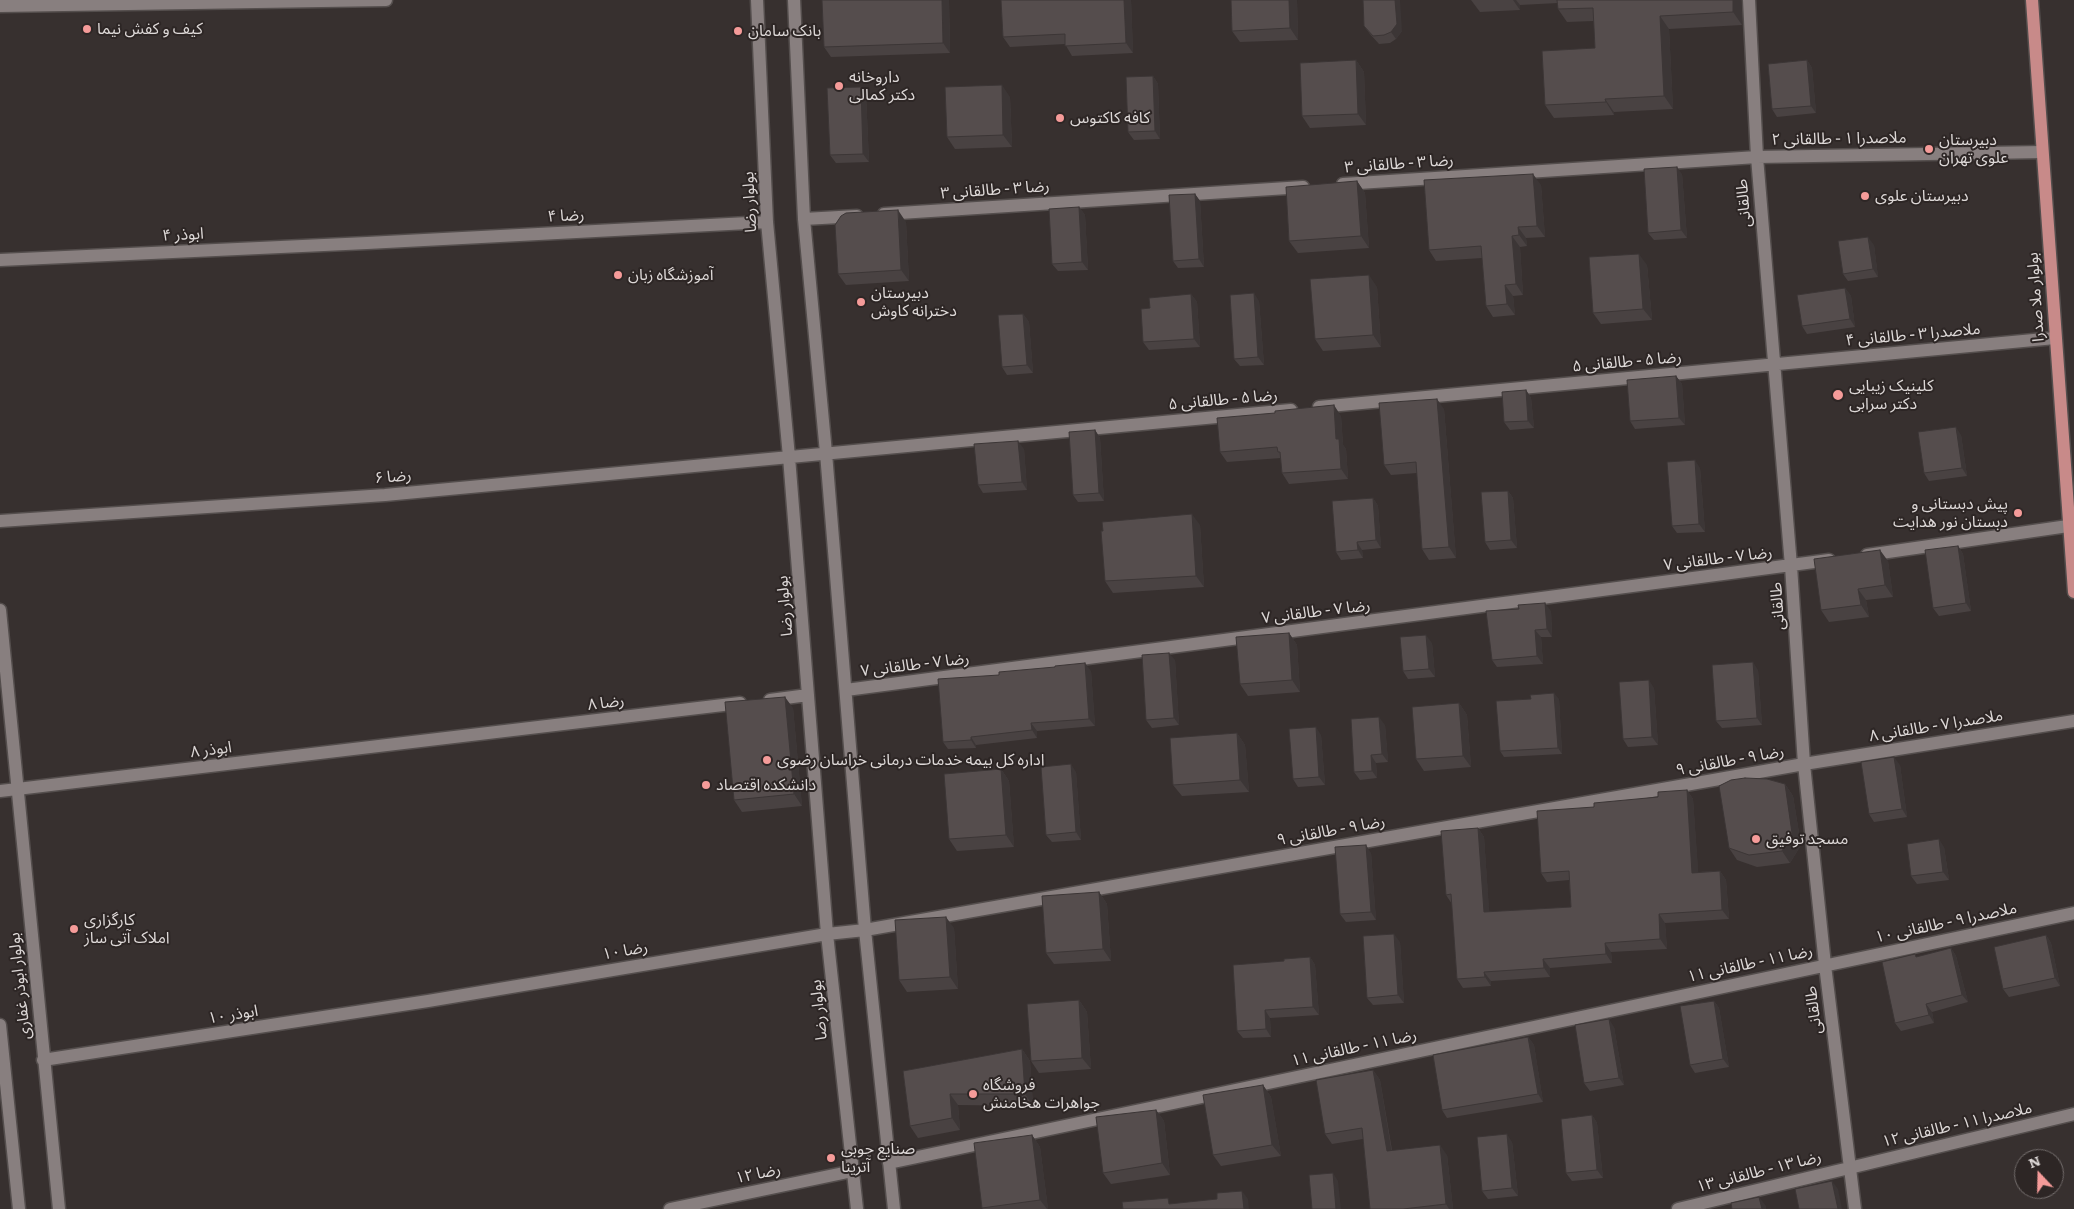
<!DOCTYPE html>
<html>
<head>
<meta charset="utf-8">
<style>
  body { margin:0 }
  #map { position:relative; width:2074px; height:1209px; overflow:hidden; background:#37302f; font-family:Literata,serif }
  canvas { display:block }
  .north { position:absolute; left:2014px; top:1149px; width:50px; height:50px; box-sizing:border-box; background:#2d2625; border:1px solid #736d6c; border-radius:50%; rotate:339deg; font-size:14px; font-weight:700; line-height:20px; text-align:center; color:#ddd8d7 }
  .north::after { content:''; display:block; margin:auto; width:18px; height:22px; background:#f59b99; clip-path:polygon(50% 0,100% 100%,50% 72%,0 100%) }
</style>
</head>
<body>
<div id="map">
<canvas width="2074" height="1209"></canvas>
<div class="north">N</div>
</div>
<script>
const g = document.querySelector('canvas').getContext('2d');
g.lineJoin = 'round';
const toPath = rows => new Path2D(rows.map(r => 'M' + r).join(''));
function stroke(path, color, width, dash) { g.strokeStyle = color; g.lineWidth = width; g.lineCap = dash ? 'butt' : 'round'; g.setLineDash(dash || []); g.stroke(path); }
function paint(path, color) { g.fillStyle = color; g.fill(path, 'evenodd'); }
function label(font, color, halo, rows, align = 'center') {
  g.font = font + ' Literata,"Noto Sans Arabic",serif'; g.lineWidth = 4; g.setLineDash([]); g.textBaseline = 'middle'; g.strokeStyle = halo; g.fillStyle = color; for (const [text, x, y, turn = 0] of rows) {
    g.save(); g.translate(x, y); g.rotate((+turn || 0) * Math.PI / 180); g.textAlign = isNaN(turn) ? turn : align; if (halo) g.strokeText(text, 0, 0); g.fillText(text, 0, 0); g.restore();
  }
}
const minor = toPath([
  [757,0,767,222,789,457,827,934,857,1209],
  [794,0,804,219,826,453,865,930,894,1209],
  [1749,0,1757,157,1791,566,1804,764,1825,965,1855,1209],
  [0,6,386,0],
  [1343,184,1757,157,2042,152],
  [884,214,1303,187],
  [804,219,857,216],
  [0,260,367,243,767,222],
  [1319,407,2055,338],
  [0,521,385,495,1291,410],
  [1867,555,2068,526],
  [0,610,59,1209],
  [846,690,1829,560],
  [770,700,808,695],
  [0,791,740,703],
  [0,1025,19,1209],
  [43,1060,428,1001,827,934,865,930,1804,764,2074,721],
  [889,1163,2074,913],
  [670,1209,853,1171],
  [1678,1209,2074,1114]
]);
const major = toPath([
  [2032,0,2074,592]
]);
const wall = toPath([
  [822,0,949,0,950,53,831,57,824,47],
  [1001,0,1131,0,1133,53,1072,56,1065,44,1010,47,1003,37],
  [1231,0,1297,0,1298,40,1240,42,1232,31],
  [1471,0,1741,0,1742,25,1669,29,1673,109,1614,112,1614,115,1554,118,1545,105,1595,48,1594,21,1567,22,1558,9,1558,3,1520,5,1520,10,1480,12],
  [1364,26,1402,31,1396,39,1390,43,1379,44,1370,34],
  [1356,60,1364,72,1366,125,1310,128,1302,116],
  [1807,60,1812,68,1816,113,1777,117,1772,109],
  [1153,76,1158,84,1160,139,1134,140,1128,132],
  [861,87,866,94,869,162,836,163,830,155],
  [1010,97,1012,147,955,149,947,137],
  [1682,174,1687,238,1654,240,1648,233],
  [1357,181,1365,193,1369,248,1298,253,1289,241],
  [1541,185,1545,237,1526,238,1527,246,1520,247,1523,295,1513,296,1515,315,1493,317,1486,306,1482,258,1436,261,1429,250],
  [1195,194,1200,201,1204,267,1178,268,1173,261],
  [1079,207,1085,215,1088,270,1058,271,1052,264],
  [906,222,909,281,846,285,838,274],
  [1874,245,1878,277,1848,281,1843,274],
  [1647,265,1652,320,1601,324,1593,313],
  [1377,287,1381,347,1323,351,1315,339],
  [1845,288,1851,296,1855,327,1807,334,1802,326],
  [1191,294,1197,302,1200,347,1149,350,1143,342],
  [1259,301,1264,365,1240,366,1234,359],
  [1023,314,1029,322,1033,373,1007,375,1002,367],
  [1676,376,1682,384,1685,425,1635,429,1630,421],
  [1526,390,1531,398,1534,428,1510,430,1504,422],
  [1444,409,1456,558,1429,560,1422,549,1417,473,1391,475,1384,465],
  [1341,416,1343,445,1346,449,1348,479,1289,484,1282,473,1281,458,1227,462,1220,452],
  [1095,430,1100,438,1104,501,1078,502,1073,495],
  [1961,435,1967,476,1929,481,1924,473],
  [1024,449,1027,490,983,493,978,485],
  [1700,468,1705,532,1677,533,1672,526],
  [1508,491,1513,498,1517,548,1490,550,1485,542],
  [1373,498,1378,506,1381,548,1362,550,1363,558,1341,560,1336,552],
  [1200,525,1204,587,1113,593,1105,581],
  [1958,546,1963,554,1971,611,1939,616,1933,608],
  [1888,561,1893,597,1866,600,1869,617,1829,622,1821,610],
  [1551,611,1552,637,1541,637,1543,664,1497,667,1492,660],
  [1289,633,1297,645,1300,692,1248,696,1240,684],
  [1432,643,1435,677,1408,679,1403,671],
  [1175,660,1179,725,1152,728,1146,720],
  [1758,670,1762,725,1722,728,1716,721],
  [1091,671,1095,726,1037,731,1037,738,976,745,976,748,948,749,943,742],
  [1654,688,1658,745,1628,747,1623,739],
  [1559,699,1562,754,1504,757,1500,751],
  [1459,703,1467,715,1471,767,1424,771,1416,759],
  [793,708,802,806,742,812,734,800],
  [1385,725,1388,762,1376,763,1377,778,1360,780,1354,772],
  [1237,733,1245,745,1249,792,1182,796,1173,785],
  [1321,735,1325,785,1298,787,1293,779],
  [1900,765,1907,817,1874,822,1869,814],
  [1001,769,1009,781,1014,847,957,851,949,839],
  [1076,772,1081,840,1052,842,1046,835],
  [1785,784,1793,796,1801,845,1790,863,1757,867,1737,860,1729,848],
  [1687,790,1693,799,1698,872,1720,871,1726,880,1729,919,1665,923,1667,949,1611,952,1612,963,1550,968,1550,977,1491,981,1491,986,1463,988,1457,979,1452,904,1446,895,1478,828,1484,837,1489,912,1571,907,1569,880,1547,882,1541,873,1594,807,1658,797],
  [1944,847,1949,880,1917,884,1911,876],
  [1371,853,1376,920,1346,922,1340,914],
  [1099,892,1107,904,1111,961,1054,964,1046,953],
  [954,928,958,989,907,992,899,980],
  [2046,935,2051,943,2060,986,2009,997,2003,989],
  [1400,942,1404,1003,1373,1005,1367,998],
  [1951,948,1956,956,1968,1002,1932,1012,1934,1023,1901,1031,1895,1023,1917,957],
  [1310,957,1315,965,1319,1015,1270,1018,1271,1037,1243,1038,1237,1031,1284,961],
  [1079,1000,1087,1012,1091,1069,1039,1073,1031,1061],
  [1714,1001,1719,1008,1729,1067,1695,1073,1690,1065],
  [1614,1027,1624,1085,1590,1091,1584,1083],
  [1528,1037,1534,1045,1543,1102,1447,1118,1442,1110],
  [1022,1049,1030,1061,1033,1106,958,1105,960,1130,918,1138,910,1126,903,1071],
  [1373,1070,1380,1080,1392,1150,1447,1155,1453,1209,1370,1209,1363,1139,1332,1144,1325,1134],
  [1263,1085,1271,1097,1281,1156,1221,1166,1213,1155],
  [1156,1110,1164,1121,1170,1175,1111,1184,1103,1173],
  [1592,1115,1597,1123,1603,1178,1572,1181,1566,1173],
  [1032,1135,1040,1147,1048,1209,983,1209,982,1208],
  [1512,1142,1518,1196,1488,1199,1482,1191]
]);
const shadedWall = toPath([
  [942,0,949,0,950,53,943,43],
  [1124,0,1131,0,1133,53,1126,43],
  [1289,0,1297,0,1298,40,1290,28],
  [1395,0,1400,0,1402,31,1396,39,1391,32],
  [1513,0,1516,0,1520,5,1520,10],
  [1733,0,1741,0,1742,25,1733,12],
  [1660,16,1669,29,1673,109,1664,96],
  [1356,60,1364,72,1366,125,1358,114],
  [1807,60,1812,68,1816,113,1811,106],
  [1153,76,1158,84,1160,139,1155,131],
  [1002,85,1010,97,1012,147,1003,135],
  [861,87,866,94,869,162,863,154],
  [1605,99,1614,112,1614,115,1606,102],
  [1677,167,1682,174,1687,238,1681,230],
  [1533,174,1541,185,1545,237,1537,226],
  [1357,181,1365,193,1369,248,1361,236],
  [1195,194,1200,201,1204,267,1199,259],
  [1079,207,1085,215,1088,270,1082,262],
  [898,210,906,222,909,281,901,270],
  [1518,227,1526,238,1527,246,1519,235],
  [1512,236,1520,247,1523,295,1516,284],
  [1868,237,1874,245,1878,277,1873,269],
  [1639,254,1647,265,1652,320,1643,309],
  [1369,275,1377,287,1381,347,1373,335],
  [1505,285,1513,296,1515,315,1507,304],
  [1845,288,1851,296,1855,327,1850,319],
  [1254,293,1259,301,1264,365,1258,357],
  [1191,294,1197,302,1200,347,1194,339],
  [1023,314,1029,322,1033,373,1027,365],
  [1676,376,1682,384,1685,425,1679,418],
  [1526,390,1531,398,1534,428,1528,421],
  [1437,399,1444,409,1456,558,1449,547],
  [1334,405,1341,416,1343,445,1346,449,1348,479,1341,469,1336,439],
  [1956,427,1961,435,1967,476,1962,468],
  [1095,430,1100,438,1104,501,1099,493],
  [1018,441,1024,449,1027,490,1022,482],
  [1695,460,1700,468,1705,532,1699,524],
  [1508,491,1513,498,1517,548,1511,540],
  [1373,498,1378,506,1381,548,1376,540],
  [1192,514,1200,525,1204,587,1196,576],
  [1357,542,1362,550,1363,558,1358,550],
  [1958,546,1963,554,1971,611,1966,603],
  [1880,550,1888,561,1893,597,1885,585],
  [1858,589,1866,600,1869,617,1861,605],
  [1545,603,1551,611,1552,637,1547,629],
  [1535,630,1541,637,1543,664,1537,656],
  [1289,633,1297,645,1300,692,1292,680],
  [1426,635,1432,643,1435,677,1429,669],
  [1169,653,1175,660,1179,725,1174,718],
  [1753,662,1758,670,1762,725,1757,718],
  [1085,663,1091,671,1095,726,1089,719],
  [1649,680,1654,688,1658,745,1652,737],
  [1554,693,1559,699,1562,754,1558,748],
  [785,697,793,708,802,806,794,794],
  [1459,703,1467,715,1471,767,1463,756],
  [1379,717,1385,725,1388,762,1382,754],
  [1031,723,1037,731,1037,738,1032,730],
  [1316,727,1321,735,1325,785,1319,777],
  [1237,733,1245,745,1249,792,1240,780],
  [971,737,976,745,976,748,971,740],
  [1371,755,1376,763,1377,778,1372,771],
  [1894,757,1900,765,1907,817,1902,809],
  [1071,764,1076,772,1081,840,1076,832],
  [1001,769,1009,781,1014,847,1006,835],
  [1785,784,1793,796,1801,845,1790,863,1782,851],
  [1687,790,1693,799,1699,882,1692,873],
  [1478,828,1484,837,1490,921,1484,912],
  [1939,839,1944,847,1949,880,1943,872],
  [1366,845,1371,853,1376,920,1371,912],
  [1720,871,1726,880,1729,919,1722,910],
  [1099,892,1107,904,1111,961,1103,949],
  [1659,914,1665,923,1667,949,1660,939],
  [946,917,954,928,958,989,950,977],
  [1394,934,1400,942,1404,1003,1398,995],
  [2046,935,2051,943,2060,986,2055,978],
  [1605,943,1611,952,1612,963,1606,954],
  [1951,948,1956,956,1968,1002,1962,995],
  [1310,957,1315,965,1319,1015,1313,1007],
  [1543,959,1550,968,1550,977,1544,968],
  [1484,972,1491,981,1491,986,1485,977],
  [1079,1000,1087,1012,1091,1069,1082,1058],
  [1714,1001,1719,1008,1729,1067,1723,1059],
  [1926,1004,1932,1012,1934,1023,1929,1015],
  [1265,1010,1270,1018,1271,1037,1266,1029],
  [1609,1019,1614,1027,1624,1085,1619,1078],
  [1528,1037,1534,1045,1543,1102,1538,1094],
  [1022,1049,1030,1061,1033,1106,1025,1094],
  [1373,1070,1380,1080,1393,1160,1387,1151],
  [1263,1085,1271,1097,1281,1156,1272,1145],
  [950,1094,958,1105,960,1130,952,1118],
  [1156,1110,1164,1121,1170,1175,1162,1163],
  [1592,1115,1597,1123,1603,1178,1597,1170],
  [1507,1134,1512,1142,1518,1196,1512,1188],
  [1032,1135,1040,1147,1048,1209,1047,1209,1040,1200],
  [1440,1145,1447,1155,1453,1209,1449,1209,1446,1204],
  [1333,1173,1338,1181,1341,1209,1336,1209],
  [1832,1181,1838,1189,1842,1209,1838,1209],
  [1242,1191,1248,1199,1249,1209,1244,1209],
  [1759,1197,1766,1206,1766,1209,1762,1209]
]);
const building = toPath([
  [822,0,942,0,943,43,824,47,822,0],
  [1001,0,1124,0,1126,43,1065,46,1065,34,1003,37,1001,0],
  [1231,0,1289,0,1290,28,1232,31,1231,0],
  [1363,0,1395,0,1397,24,1391,32,1384,35,1373,36,1364,26,1363,0],
  [1557,0,1733,0,1733,12,1660,16,1664,96,1605,99,1606,102,1545,105,1542,51,1595,48,1593,8,1558,9,1557,0],
  [1356,60,1358,114,1302,116,1300,63,1356,60],
  [1807,60,1811,106,1772,109,1768,64,1807,60],
  [1153,76,1155,131,1128,132,1126,77,1153,76],
  [1002,85,1003,135,947,137,945,87,1002,85],
  [861,87,863,154,830,155,827,88,861,87],
  [1677,167,1681,230,1648,233,1644,169,1677,167],
  [1533,174,1537,226,1518,227,1519,235,1512,236,1516,284,1505,285,1507,304,1486,306,1481,246,1429,250,1424,180,1533,174],
  [1357,181,1361,236,1289,241,1286,187,1357,181],
  [1195,194,1199,259,1173,261,1169,195,1195,194],
  [1079,207,1082,262,1052,264,1049,209,1079,207],
  [898,210,901,270,838,274,835,225,841,216,846,213,898,210],
  [1868,237,1873,269,1843,274,1838,241,1868,237],
  [1639,254,1643,309,1593,313,1589,257,1639,254],
  [1369,275,1373,335,1315,339,1310,279,1369,275],
  [1845,288,1850,319,1802,326,1797,295,1845,288],
  [1254,293,1258,357,1234,359,1230,295,1254,293],
  [1191,294,1194,339,1143,342,1141,309,1150,308,1149,298,1191,294],
  [1023,314,1027,365,1002,367,998,315,1023,314],
  [1676,376,1679,418,1630,421,1627,380,1676,376],
  [1526,390,1528,421,1504,422,1502,392,1526,390],
  [1437,399,1449,547,1422,549,1416,462,1384,465,1379,403,1437,399],
  [1334,405,1336,439,1339,439,1341,469,1282,473,1280,452,1278,452,1277,447,1220,452,1217,418,1275,413,1275,411,1334,405],
  [1956,427,1962,468,1924,473,1918,432,1956,427],
  [1095,430,1099,493,1073,495,1069,432,1095,430],
  [1018,441,1022,482,978,485,974,444,1018,441],
  [1695,460,1699,524,1672,526,1667,462,1695,460],
  [1508,491,1511,540,1485,542,1481,492,1508,491],
  [1373,498,1376,540,1357,542,1358,550,1336,552,1332,501,1373,498],
  [1192,514,1196,576,1105,581,1101,531,1103,531,1102,522,1192,514],
  [1958,546,1966,603,1933,608,1925,550,1958,546],
  [1880,550,1885,585,1858,589,1861,605,1821,610,1814,559,1880,550],
  [1545,603,1547,629,1535,630,1537,656,1492,660,1486,611,1519,609,1518,605,1545,603],
  [1289,633,1292,680,1240,684,1236,637,1289,633],
  [1426,635,1429,669,1403,671,1400,637,1426,635],
  [1169,653,1174,718,1146,720,1142,655,1169,653],
  [1753,662,1757,718,1716,721,1712,665,1753,662],
  [1085,663,1089,719,1031,723,1032,730,971,737,971,740,943,742,938,679,999,675,999,672,1055,667,1055,666,1085,663],
  [1649,680,1652,737,1623,739,1619,682,1649,680],
  [1554,693,1558,748,1500,751,1496,701,1531,699,1530,695,1554,693],
  [785,697,794,794,734,800,725,702,785,697],
  [1459,703,1463,756,1416,759,1412,707,1459,703],
  [1379,717,1382,754,1371,755,1372,771,1354,772,1351,719,1379,717],
  [1316,727,1319,777,1293,779,1289,729,1316,727],
  [1237,733,1240,780,1173,785,1170,738,1237,733],
  [1894,757,1902,809,1869,814,1861,762,1894,757],
  [1071,764,1076,832,1046,835,1041,767,1071,764],
  [1001,769,1006,835,949,839,944,774,1001,769],
  [1745,778,1767,779,1785,784,1792,833,1782,851,1749,855,1729,848,1719,786,1731,780,1745,778],
  [1687,790,1692,873,1720,871,1722,910,1659,914,1660,939,1605,943,1606,954,1543,959,1544,968,1484,972,1485,977,1457,979,1451,894,1446,895,1441,831,1478,828,1484,912,1571,907,1569,871,1541,873,1537,811,1594,807,1594,803,1658,797,1658,792,1687,790],
  [1939,839,1943,872,1911,876,1907,844,1939,839],
  [1366,845,1371,912,1340,914,1335,847,1366,845],
  [1099,892,1103,949,1046,953,1042,896,1099,892],
  [946,917,950,977,899,980,895,920,946,917],
  [1394,934,1398,995,1367,998,1363,936,1394,934],
  [2046,935,2055,978,2003,989,1994,947,2046,935],
  [1951,948,1962,995,1926,1004,1929,1015,1895,1023,1882,962,1915,954,1916,957,1951,948],
  [1310,957,1313,1007,1265,1010,1266,1029,1237,1031,1233,965,1284,961,1284,959,1310,957],
  [1079,1000,1082,1058,1031,1061,1027,1004,1079,1000],
  [1714,1001,1723,1059,1690,1065,1680,1006,1714,1001],
  [1609,1019,1619,1078,1584,1083,1575,1025,1609,1019],
  [1528,1037,1538,1094,1442,1110,1433,1055,1528,1037],
  [1022,1049,1025,1094,950,1094,952,1118,910,1126,903,1071,1022,1049],
  [1373,1070,1387,1151,1440,1145,1446,1204,1403,1209,1370,1209,1362,1128,1325,1134,1316,1080,1373,1070],
  [1263,1085,1272,1145,1213,1155,1203,1095,1263,1085],
  [1156,1110,1162,1163,1103,1173,1096,1117,1156,1110],
  [1592,1115,1597,1170,1566,1173,1561,1119,1592,1115],
  [1507,1134,1512,1188,1482,1191,1477,1137,1507,1134],
  [1032,1135,1040,1200,982,1208,974,1143,1032,1135],
  [1333,1173,1336,1209,1312,1209,1309,1175,1333,1173],
  [1832,1181,1838,1209,1799,1209,1795,1189,1832,1181],
  [1242,1191,1244,1209,1123,1209,1122,1202,1168,1198,1169,1204,1217,1199,1217,1193,1242,1191],
  [1759,1197,1762,1209,1732,1209,1731,1203,1759,1197]
]);
const markers = [
  [87,29,5,"#f59b99"],
  [738,31,5,"#f59b99"],
  [839,86,5,"#f59b99"],
  [1060,118,5,"#f59b99"],
  [1929,149,5,"#f59b99"],
  [1865,196,5,"#f59b99"],
  [618,275,5,"#f59b99"],
  [861,302,5,"#f59b99"],
  [1838,395,6,"#f59b99"],
  [2018,513,5,"#f59b99"],
  [767,760,5,"#f59b99"],
  [706,785,5,"#f59b99"],
  [1756,839,5,"#f59b99"],
  [74,929,5,"#f59b99"],
  [973,1094,5,"#f59b99"],
  [831,1158,5,"#f59b99"]
];
const poiNames = [
  ["کیف و کفش نیما",97,29],
  ["بانک سامان",748,31],
  ["داروخانه",849,77],
  ["دکتر کمالی",849,95],
  ["کافه کاکتوس",1070,118],
  ["دبیرستان",1939,140],
  ["علوی تهران",1939,158],
  ["دبیرستان علوی",1875,196],
  ["آموزشگاه زبان",628,275],
  ["دبیرستان",871,293],
  ["دخترانه کاوش",871,311],
  ["کلینیک زیبایی",1849,386],
  ["دکتر سرابی",1849,404],
  ["پیش دبستانی و",2008,504,"right"],
  ["دبستان نور هدایت",2008,522,"right"],
  ["اداره کل بیمه خدمات درمانی خراسان رضوی",777,760],
  ["دانشکده اقتصاد",716,785],
  ["مسجد توفیق",1766,839],
  ["کارگزاری",84,920],
  ["املاک آتی ساز",84,938],
  ["فروشگاه",983,1085],
  ["جواهرات هخامنش",983,1103],
  ["صنایع چوبی",841,1149],
  ["آترینا",841,1167]
];
const streetNames = [
  ["ملاصدرا ۱ - طالقانی ۲",1839,139,-1],
  ["رضا ۳ - طالقانی ۳",1399,164,-4],
  ["رضا ۳ - طالقانی ۳",995,190,-4],
  ["بولوار رضا",750,202,-93],
  ["طالقانی",1744,203,-95],
  ["رضا ۴",566,216,-3],
  ["ابوذر ۴",183,235,-3],
  ["بولوار ملا صدرا",2036,297,-94],
  ["ملاصدرا ۳ - طالقانی ۴",1913,335,-5],
  ["رضا ۵ - طالقانی ۵",1627,362,-5],
  ["رضا ۵ - طالقانی ۵",1223,400,-5],
  ["رضا ۶",393,477,-5],
  ["رضا ۷ - طالقانی ۷",1718,559,-7],
  ["بولوار رضا",785,606,-95],
  ["طالقانی",1778,606,-94],
  ["رضا ۷ - طالقانی ۷",1316,612,-7],
  ["رضا ۷ - طالقانی ۷",915,665,-7],
  ["رضا ۸",606,703,-7],
  ["ملاصدرا ۷ - طالقانی ۸",1936,726,-9],
  ["ابوذر ۸",211,750,-7],
  ["رضا ۹ - طالقانی ۹",1730,761,-10],
  ["رضا ۹ - طالقانی ۹",1331,831,-10],
  ["ملاصدرا ۹ - طالقانی ۱۰",1946,923,-12],
  ["رضا ۱۰",625,951,-10],
  ["رضا ۱۱ - طالقانی ۱۱",1750,964,-12],
  ["بولوار ابوذر غفاری",20,986,-96],
  ["بولوار رضا",819,1010,-96],
  ["طالقانی",1814,1010,-97],
  ["ابوذر ۱۰",233,1015,-9],
  ["رضا ۱۱ - طالقانی ۱۱",1354,1048,-12],
  ["ملاصدرا ۱۱ - طالقانی ۱۲",1957,1125,-13],
  ["رضا ۱۳ - طالقانی ۱۳",1759,1172,-14],
  ["رضا ۱۲",758,1174,-12]
];
stroke(minor, '#544e4d', 15);
stroke(major, '#544e4d', 15);
stroke(minor, '#887f7f', 12);
stroke(major, '#c88a89', 12);
paint(wall, '#494242');
paint(shadedWall, '#3c3636');
paint(building, '#554d4d');
stroke(building, '#3c3636', 1);
for (const [x, y, r, color] of markers) { const dot = new Path2D(); dot.arc(x, y, r, 0, 2 * Math.PI); g.fillStyle = color; g.fill(dot); stroke(dot, '#2d2625', 2); }
label('16px', '#ddd8d7', '#2d2625', poiNames, 'left');
label('16px', '#ddd8d7', '#2d2625', streetNames);
</script>
</body>
</html>
